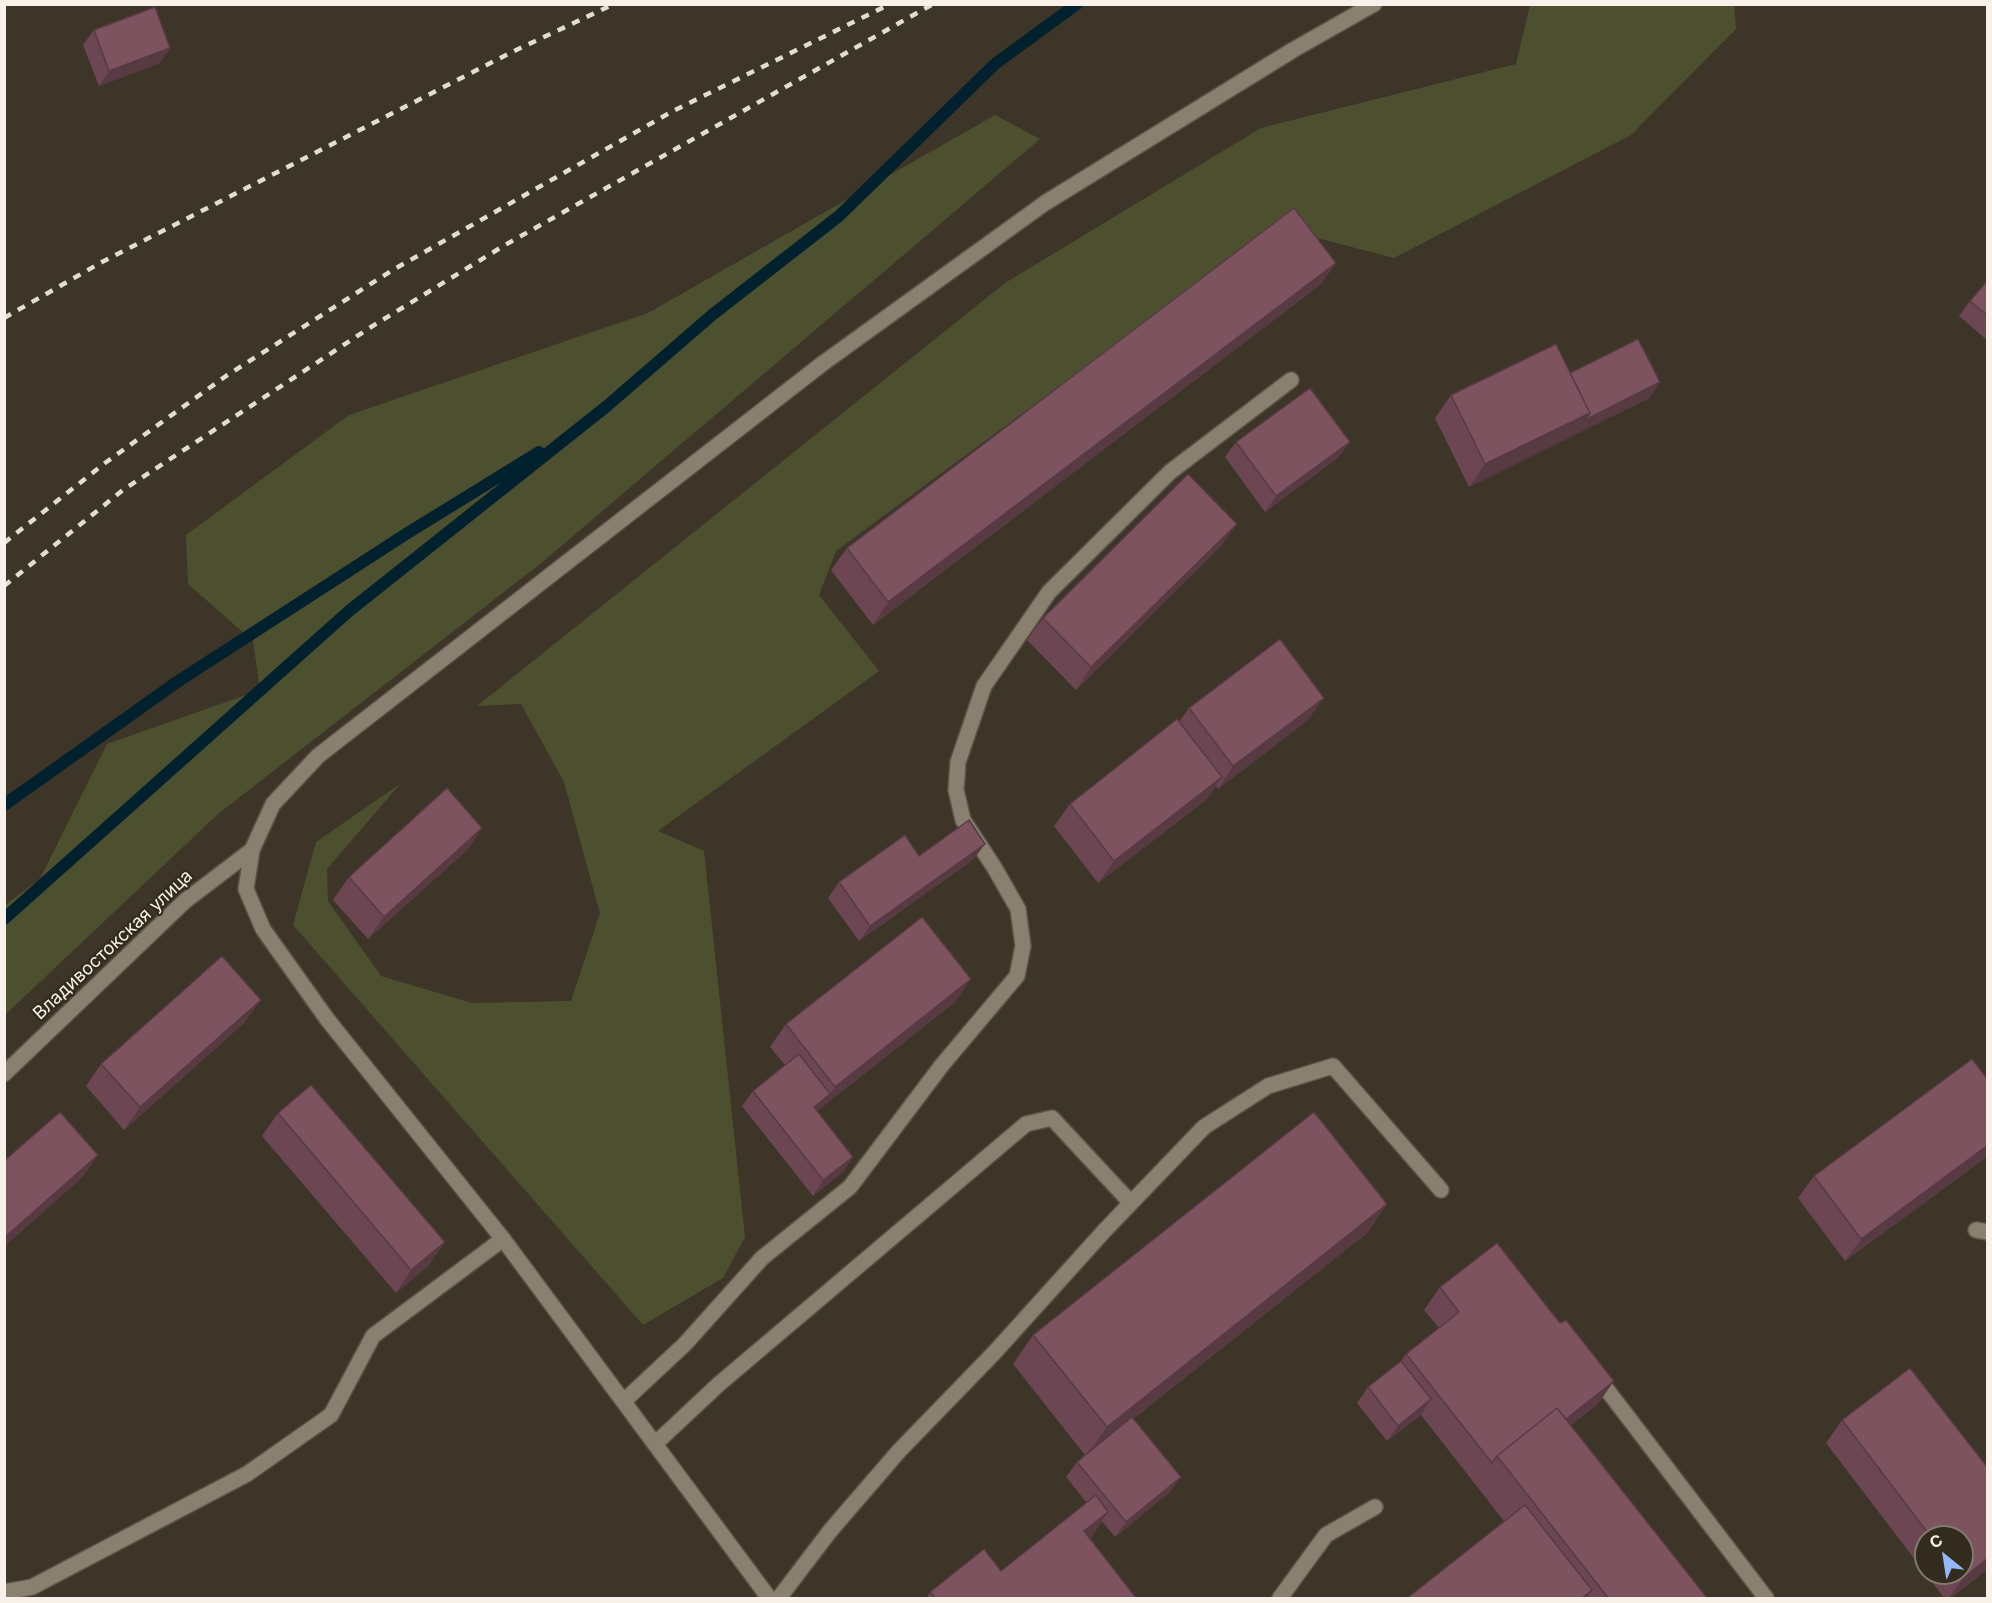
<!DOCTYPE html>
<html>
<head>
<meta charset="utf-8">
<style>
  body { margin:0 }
  #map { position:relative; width:1992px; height:1603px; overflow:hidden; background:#3d3527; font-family:Inter,sans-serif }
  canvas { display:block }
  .frame { position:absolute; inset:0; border:6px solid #f7f1e9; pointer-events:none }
  .north { position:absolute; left:1914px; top:1525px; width:60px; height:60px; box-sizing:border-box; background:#332b1d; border:2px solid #817a6f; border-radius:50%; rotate:330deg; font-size:16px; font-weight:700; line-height:24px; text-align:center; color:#f7f1e9 }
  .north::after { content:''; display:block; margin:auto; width:21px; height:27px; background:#93b7fd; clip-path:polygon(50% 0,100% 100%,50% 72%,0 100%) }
</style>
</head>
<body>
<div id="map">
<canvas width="1992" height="1603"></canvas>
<div class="frame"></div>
<div class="north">С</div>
</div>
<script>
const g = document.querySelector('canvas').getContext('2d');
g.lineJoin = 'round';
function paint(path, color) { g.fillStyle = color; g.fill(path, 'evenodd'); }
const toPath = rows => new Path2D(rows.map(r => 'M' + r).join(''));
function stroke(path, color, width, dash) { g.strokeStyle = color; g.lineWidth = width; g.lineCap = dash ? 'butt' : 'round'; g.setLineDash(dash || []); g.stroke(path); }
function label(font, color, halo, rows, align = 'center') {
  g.font = font + ' Inter,sans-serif'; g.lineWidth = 4.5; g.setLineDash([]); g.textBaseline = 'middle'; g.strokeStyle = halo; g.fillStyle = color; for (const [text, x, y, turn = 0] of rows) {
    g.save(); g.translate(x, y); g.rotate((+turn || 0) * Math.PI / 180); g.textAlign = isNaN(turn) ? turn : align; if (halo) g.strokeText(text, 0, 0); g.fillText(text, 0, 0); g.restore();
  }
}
const green = toPath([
  [1530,5,1734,5,1736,29,1631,135,1394,258,1275,227,836,551,819,595,879,671,658,831,704,851,745,1237,723,1278,643,1325,293,925,316,842,400,784,327,869,328,901,381,976,472,1003,571,1001,600,913,564,782,521,704,477,706,1005,283,1261,128,1516,64],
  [995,115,1040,139,540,564,218,814,5,1015,5,905,40,879,107,744,260,690,253,641,188,584,186,535,349,415,648,313]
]);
const stream = toPath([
  [4,805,177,682,406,534,539,452],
  [4,919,349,611,607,406,712,315,839,216,995,64,1077,4]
]);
const service = toPath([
  [1976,1230,1988,1232],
  [1595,1374,1766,1598],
  [624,1401,685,1344,762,1258,850,1187,942,1065,1017,976,1023,946,1018,909,994,867,963,820,956,790,958,762,984,686,1049,592,1170,472,1291,380],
  [656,1443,719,1384,1026,1124,1052,1118,1131,1203],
  [779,1598,830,1531,899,1451,994,1353,1106,1229,1204,1127,1268,1086,1333,1066,1441,1190],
  [1280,1598,1326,1535,1375,1507]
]);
const minor = toPath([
  [4,1074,185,901,252,850],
  [4,1592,32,1587,247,1474,331,1415,373,1336,503,1239]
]);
const tertiary = toPath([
  [769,1598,503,1239,327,1019,263,929,246,889,252,850,273,804,318,756,822,364,1045,203,1293,50,1374,4]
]);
const rail = toPath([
  [4,318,102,262,512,52,614,4],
  [4,543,105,463,226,376,391,271,673,111,890,4],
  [4,586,123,490,371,327,505,245,933,4]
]);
const wall = toPath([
  [94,30,160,63,99,86,83,45],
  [1336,263,1320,285,873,625,831,570,847,548],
  [1988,280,1988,341,1959,316,1970,301],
  [1570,373,1660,382,1649,398,1469,487,1435,418,1451,395],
  [1236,442,1339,457,1265,512,1225,457],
  [1221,546,1076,690,1027,640,1043,618],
  [1189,708,1308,720,1218,789,1216,786,1206,800,1098,883,1054,826,1070,804,1179,722],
  [482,828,467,850,368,939,333,900,349,877],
  [919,856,974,859,859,941,828,898,839,882],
  [955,1002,817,1111,853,1157,843,1172,813,1196,742,1106,753,1091,785,1065,770,1047,786,1024],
  [245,1022,124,1130,86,1086,101,1064],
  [1988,1080,1988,1156,1845,1261,1798,1198,1814,1176],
  [278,1113,429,1265,396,1293,262,1136],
  [1387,1204,1367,1233,1133,1419,1181,1477,1170,1492,1115,1537,1102,1521,1090,1539,1137,1599,926,1599,930,1592,1001,1571,1087,1503,1066,1477,1077,1462,1085,1455,1013,1364,1033,1335],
  [1440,1287,1598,1404,1571,1425,1708,1599,1406,1599,1504,1521,1421,1415,1387,1441,1357,1403,1368,1387,1401,1361,1406,1354,1439,1328,1424,1310],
  [1842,1420,1988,1468,1988,1569,1949,1599,1945,1599,1826,1443],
  [1926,1537,1962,1537,1962,1573,1926,1573]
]);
const shadedWall = toPath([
  [170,48,160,63,99,86,109,71],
  [1336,263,1320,285,873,625,888,602],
  [1660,382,1649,398,1469,487,1485,464,1590,413],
  [1350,442,1339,457,1265,512,1276,496],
  [1237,524,1221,546,1076,690,1091,667],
  [1324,698,1308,720,1218,789,1233,766],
  [1222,777,1206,800,1098,883,1114,861],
  [482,828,467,850,368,939,384,917],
  [985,844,974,859,859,941,870,926],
  [971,979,955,1002,803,1122,814,1107,830,1094,835,1087],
  [261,1000,245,1022,124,1130,140,1107],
  [1988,1145,1988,1156,1845,1261,1861,1239],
  [98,1155,83,1177,4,1247,4,1238],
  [853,1157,843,1172,813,1196,823,1180],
  [1387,1204,1367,1233,1086,1456,1107,1427],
  [445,1242,429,1265,396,1293,411,1270],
  [1614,1381,1598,1404,1544,1446,1560,1424],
  [1431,1399,1421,1415,1387,1441,1398,1426],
  [1181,1477,1170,1492,1115,1537,1126,1522],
  [1108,1512,1088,1541,1084,1531],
  [1988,1558,1988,1569,1948,1599,1963,1578],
  [1592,1590,1586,1599,1581,1599]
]);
const building = toPath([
  [155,7,170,48,109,71,94,30,155,7],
  [1294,208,1336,263,888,602,847,548,1294,208],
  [1988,280,1988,316,1970,301,1988,280],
  [1638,339,1660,382,1585,420,1590,413,1570,373,1638,339],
  [1556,344,1590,413,1485,464,1451,395,1556,344],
  [1310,388,1350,442,1276,496,1236,442,1310,388],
  [1188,474,1237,524,1091,667,1043,618,1188,474],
  [1280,639,1324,698,1233,766,1189,708,1280,639],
  [1177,719,1222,777,1114,861,1070,804,1177,719],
  [447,788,482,828,384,917,349,877,447,788],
  [969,820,985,844,870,926,839,882,905,835,919,856,969,820],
  [922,917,971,979,835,1087,786,1024,922,917],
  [222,956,261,1000,140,1107,101,1064,222,956],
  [799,1054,830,1094,814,1107,853,1157,823,1180,753,1091,799,1054],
  [1972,1059,1988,1080,1988,1145,1861,1239,1814,1176,1972,1059],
  [311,1085,445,1242,411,1270,278,1113,311,1085],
  [60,1112,98,1155,4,1238,4,1161,60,1112],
  [1314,1112,1387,1204,1107,1427,1033,1335,1314,1112],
  [1497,1243,1560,1323,1566,1320,1614,1381,1566,1419,1557,1408,1497,1456,1492,1463,1406,1354,1459,1312,1440,1287,1497,1243],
  [1401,1361,1431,1399,1398,1426,1368,1387,1401,1361],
  [1910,1368,1988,1468,1988,1558,1963,1578,1959,1573,1962,1573,1962,1537,1931,1537,1842,1420,1910,1368],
  [1557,1408,1708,1599,1609,1599,1497,1456,1557,1408],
  [1132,1417,1181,1477,1126,1522,1077,1462,1132,1417],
  [1096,1495,1108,1512,1084,1531,1137,1599,936,1599,930,1592,984,1549,1001,1571,1096,1495],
  [1525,1505,1592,1590,1581,1599,1406,1599,1525,1505]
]);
const streetNames = [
  ["Владивостокская улица",113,945,-43]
];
paint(green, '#4d502f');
stroke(stream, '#00212d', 12);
stroke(service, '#5b5348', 18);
stroke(minor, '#5b5348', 18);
stroke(tertiary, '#5b5348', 18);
stroke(service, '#8a8070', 15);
stroke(minor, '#8a8070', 15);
stroke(tertiary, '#8a8070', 15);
stroke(rail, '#e3dcd4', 4.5, [8, 8]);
paint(wall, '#6c4753');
paint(shadedWall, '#583a43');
paint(building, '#7d5360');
stroke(building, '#583a43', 1.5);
label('18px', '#f7f1e9', '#332b1d', streetNames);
</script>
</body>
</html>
